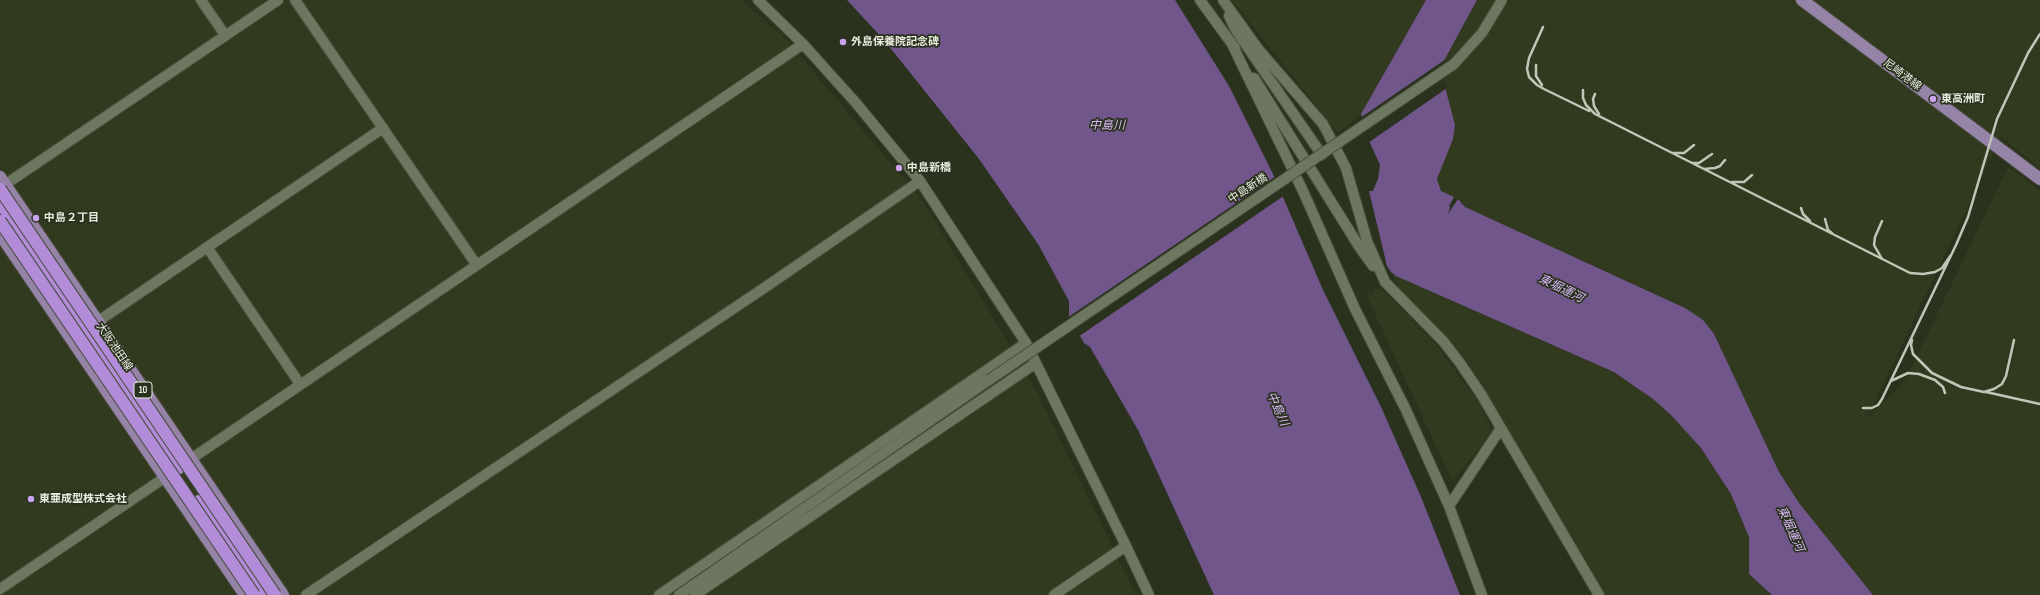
<!DOCTYPE html>
<html>
<head>
<meta charset="utf-8">
<style>
  body { margin:0 }
  canvas { display:block; background:#2a311d }
</style>
</head>
<body>
<canvas width="2040" height="595"></canvas>
<script>
const g = document.querySelector('canvas').getContext('2d');
g.lineJoin = 'round';
function paint(path, color) { g.fillStyle = color; g.fill(path, 'evenodd'); }
const toPath = rows => new Path2D(rows.map(r => 'M' + r).join(''));
function stroke(path, color, width, dash) { g.strokeStyle = color; g.lineWidth = width; g.lineCap = dash ? 'butt' : 'round'; g.setLineDash(dash || []); g.stroke(path); }
function label(font, color, halo, rows, align = 'center') {
  g.font = font + ' "Sofia Sans Condensed","Noto Sans JP",sans-serif'; g.lineWidth = 3.5; g.setLineDash([]); g.textBaseline = 'middle'; g.strokeStyle = halo; g.fillStyle = color; for (const [text, x, y, turn = 0] of rows) {
    g.save(); g.translate(x, y); g.rotate((+turn || 0) * Math.PI / 180); g.textAlign = isNaN(turn) ? turn : align; if (halo) g.strokeText(text, 0, 0); g.fillText(text, 0, 0); g.restore();
  }
}
const built = toPath([
  [0,0,741,0,787,40,924,203,1036,390,1136,595,0,595],
  [1232,0,1426,0,1361,114,1338,133],
  [1477,0,2040,0,2040,168,2001,137,1867,418,1905,381,2008,167,2040,190,2040,595,1873,595,1799,503,1779,472,1714,334,1685,308,1465,207,1460,200,1441,191,1437,179,1455,129,1440,68],
  [1391,272,1396,276,1614,372,1653,399,1671,415,1701,448,1731,494,1749,537,1749,574,1772,595,1606,595,1485,389,1464,357,1400,289],
  [1375,288,1385,292,1435,343,1479,403,1491,430,1490,436,1452,481,1366,294,1373,293]
]);
const water = toPath([
  [847,0,1175,0,1229,86,1273,174,1323,290,1381,407,1421,497,1460,595,1214,595,1138,430,1090,347,1084,343,1069,317,1069,301,1038,244,979,159,884,40],
  [1426,0,1477,0,1440,68,1455,125,1453,139,1437,179,1441,191,1454,197,1449,206,1450,207,1448,214,1458,199,1465,207,1685,308,1703,320,1714,334,1779,472,1799,503,1873,595,1772,595,1749,574,1749,537,1731,494,1701,448,1671,415,1653,399,1614,372,1396,276,1391,272,1387,266,1369,191,1373,191,1378,179,1380,165,1370,143,1361,114]
]);
const pier = toPath([
  [1446,59,1441,72,1447,88,1368,143,1360,118],
  [1276,176,1285,195,1078,337,1067,318]
]);
const minor = toPath([
  [201,0,225,35],
  [295,0,476,264],
  [758,0,803,44,856,103,920,181,1026,343,1126,546,1149,595],
  [1200,0,1235,48],
  [1223,0,1259,50,1323,124,1346,168,1367,241,1385,282,1443,341,1460,363,1481,394,1599,595],
  [1229,16,1237,32,1322,155],
  [1231,42,1303,191,1355,309,1406,410,1449,506,1482,595],
  [1254,78,1360,248,1373,266],
  [0,188,278,0],
  [207,247,300,384],
  [97,322,383,128],
  [185,463,803,44],
  [1449,506,1501,428],
  [0,589,170,474],
  [306,595,767,286,920,181],
  [659,595,1026,343],
  [679,595,989,380],
  [695,595,1036,363],
  [1054,595,1126,546]
]);
const major = toPath([
  [1802,0,2040,179],
  [0,177,283,595],
  [0,234,245,595]
]);
const highway = toPath([
  [0,202,179,468],
  [199,501,263,595]
]);
const rail = toPath([
  [1543,27,1529,58,1527,69,1529,77,1537,85,1544,89,1589,111],
  [1536,65,1536,76,1542,85],
  [1583,90,1583,98,1586,105,1595,114,1910,273,1923,274,1935,272,1942,268,1951,255],
  [1595,94,1593,99,1594,106,1599,114],
  [1673,153,1684,153,1694,145],
  [1692,163,1699,163,1712,154],
  [1704,169,1715,168,1720,166,1725,160],
  [1732,182,1744,182,1752,175],
  [1801,208,1803,214,1810,221],
  [1825,219,1828,230,1832,233],
  [1882,259,1874,245,1875,237,1882,221],
  [1912,340,1911,345,1913,354,1932,373,1961,387,1984,392,1994,389,2002,384,2006,376,2014,340],
  [1891,381,1908,373,1919,374,1935,380,1943,387,1945,393],
  [1986,392,2040,404],
  [1863,408,1872,408,1878,405,1882,399,1956,245,1968,217,1997,119,2028,53,2040,34]
]);
const minorBridge = toPath([
  [989,380,1454,64,1482,33,1502,0]
]);
const highwayBridge = toPath([
  [0,189,275,595],
  [0,221,254,595]
]);
const markers = [
  [843,42,4,"#c9a5ee"],
  [1933,99,4,"#c9a5ee"],
  [899,168,4,"#c9a5ee"],
  [36,218,4,"#c9a5ee"],
  [31,499,4,"#c9a5ee"]
];
const shields = [
  [143,390,18]
];
const shieldNames = [
  ["10",143,390]
];
const poiNames = [
  ["外島保養院記念碑",851,42],
  ["東高洲町",1941,99],
  ["中島新橋",907,168],
  ["中島２丁目",44,218],
  ["東亜成型株式会社",39,499]
];
const streetNames = [
  ["尼崎港線",1902,75,37],
  ["中島新橋",1248,189,-33],
  ["大阪池田線",114,347,56]
];
const waterNames = [
  ["中島川",1107,126],
  ["東堀運河",1561,289,26],
  ["中島川",1277,409,66],
  ["東堀運河",1790,529,66]
];
paint(built, '#313a1f');
paint(water, '#71568c');
paint(pier, '#2a311d');
stroke(minor, '#464c3a', 12);
stroke(major, '#464c3a', 14);
stroke(highway, '#464c3a', 14);
stroke(minor, '#6d765f', 10);
stroke(major, '#9683a8', 12);
stroke(highway, '#b28bd9', 12);
stroke(rail, '#c1c7b8', 2.5);
stroke(minorBridge, '#464c3a', 12, []);
stroke(highwayBridge, '#464c3a', 14, []);
stroke(minorBridge, '#6d765f', 10);
stroke(highwayBridge, '#b28bd9', 12);
for (const [x, y, r, color] of markers) { const dot = new Path2D(); dot.arc(x, y, r, 0, 2 * Math.PI); g.fillStyle = color; g.fill(dot); stroke(dot, '#2a311d', 1.5); }
for (const [x, y, w] of shields) { const box = new Path2D(); box.roundRect(x - w / 2, y - 8, w, 16, 3); g.fillStyle = '#2a311d'; g.fill(box); stroke(box, '#e8ede0', 1); }
label('bold 10px', '#e8ede0', null, shieldNames);
label('bold 11px', '#e8ede0', '#2a311d', poiNames, 'left');
label('11px', '#e8ede0', '#2a311d', streetNames);
label('italic 12px', '#d8b9fa', '#2a311d', waterNames);
</script>
</body>
</html>
